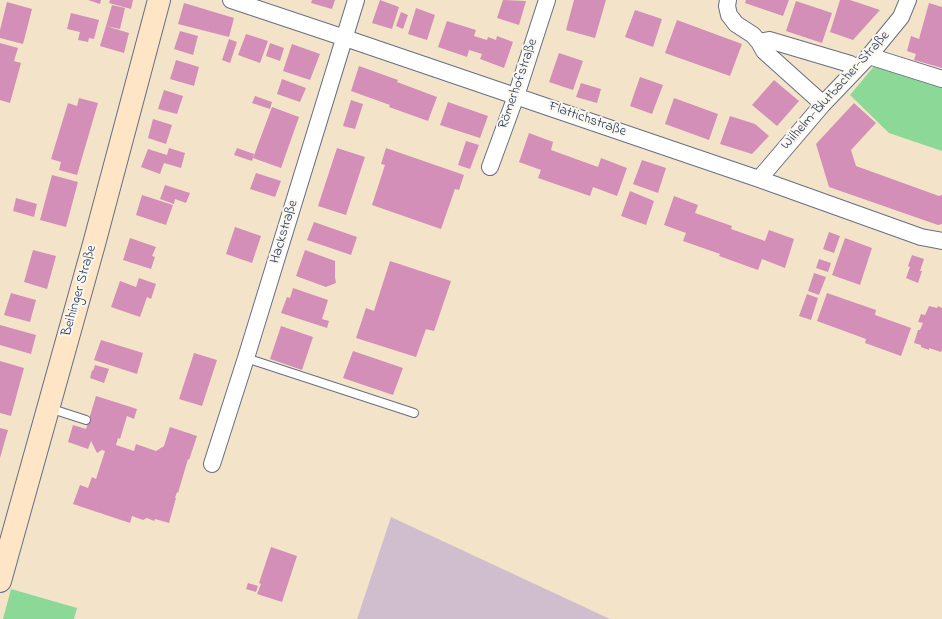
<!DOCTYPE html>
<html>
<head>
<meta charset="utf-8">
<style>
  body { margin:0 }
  canvas { display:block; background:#f3e4c9 }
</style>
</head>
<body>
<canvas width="942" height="619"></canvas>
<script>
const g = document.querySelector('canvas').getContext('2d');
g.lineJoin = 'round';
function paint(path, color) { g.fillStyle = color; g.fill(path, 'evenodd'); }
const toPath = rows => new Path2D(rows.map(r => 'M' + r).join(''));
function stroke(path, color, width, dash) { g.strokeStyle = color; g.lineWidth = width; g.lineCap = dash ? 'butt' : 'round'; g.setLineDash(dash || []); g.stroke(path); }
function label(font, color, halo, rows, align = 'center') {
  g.font = font + ' "Indie Flower",sans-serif'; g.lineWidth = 4; g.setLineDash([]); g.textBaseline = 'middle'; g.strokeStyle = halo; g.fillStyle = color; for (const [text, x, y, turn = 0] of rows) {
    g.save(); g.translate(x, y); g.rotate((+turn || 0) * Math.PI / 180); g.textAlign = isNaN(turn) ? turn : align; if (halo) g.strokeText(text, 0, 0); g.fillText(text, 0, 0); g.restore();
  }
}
const industrial = toPath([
  [391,517,610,619,357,619]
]);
const green = toPath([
  [876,64,942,84,942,151,889,133,850,95],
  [11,589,77,608,74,619,3,619]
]);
const building = toPath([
  [88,0,101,0,100,4],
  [110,0,133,0,131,9,109,3],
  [312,0,335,0,332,9,311,3],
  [380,0,399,7,392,29,372,23],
  [503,0,526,1,519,25,497,18],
  [574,0,606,0,595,38,566,30],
  [746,0,789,0,783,16,745,3],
  [840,0,850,0,880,10,853,40,830,32],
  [796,1,832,13,822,43,786,31],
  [7,2,32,9,23,44,0,38,0,30],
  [184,3,234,18,229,37,178,24],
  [929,3,942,7,942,68,914,60,916,54,907,51,911,36,919,39],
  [112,5,125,8,120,29,106,26],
  [416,8,435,15,427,40,408,34],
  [635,10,662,19,653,47,625,37],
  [401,12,408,15,403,29,396,26],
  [71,13,99,20,94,39,89,38,88,42,78,40,80,32,67,29],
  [677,20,742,44,730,76,665,53],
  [447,21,476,30,474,36,487,40,488,37,496,40,497,36,513,42,504,68,480,59,482,54,469,50,467,57,438,47],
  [106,26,129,33,124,53,100,46],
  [180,31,198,36,193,55,174,49],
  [246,34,268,41,260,63,238,55],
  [229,39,237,42,230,63,222,60],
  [0,43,18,48,14,61,21,63,10,103,0,100],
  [270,43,284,48,280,61,266,56],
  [292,44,320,54,310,80,283,71],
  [559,53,583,61,573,90,549,82],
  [176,60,199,67,194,86,170,79],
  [359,66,398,80,397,82,437,97,428,121,389,107,390,105,351,91],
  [640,77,663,85,652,114,630,106],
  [282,79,306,88,300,102,277,94],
  [774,80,799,101,777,126,752,105],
  [581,83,601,89,597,103,576,97],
  [164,90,183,96,177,114,158,109],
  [255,96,272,102,270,109,252,103],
  [79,98,98,103,77,175,59,170,61,162,51,159,68,103,77,106],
  [674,98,718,114,709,140,665,124],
  [351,100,363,104,355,129,343,126],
  [448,102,488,116,480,138,440,125],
  [854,103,876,123,851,150,856,166,939,196,942,195,942,224,938,225,829,187,816,144],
  [272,107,299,117,281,168,253,158],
  [730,116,755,124,769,136,752,154,720,144],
  [153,119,172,125,166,144,148,138],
  [529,133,553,142,551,150,598,167,601,158,627,168,617,196,593,187,590,196,538,178,541,170,519,162],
  [466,141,479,145,470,169,458,165],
  [169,148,185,153,181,168,164,163,160,174,141,167,148,149,167,155],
  [237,148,254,154,252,161,234,155],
  [337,148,365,157,346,215,318,206],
  [386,148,464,175,459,190,455,189,441,229,372,205,385,165,381,164],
  [642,160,666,168,658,193,633,184],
  [256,173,281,181,275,197,250,189],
  [52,175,78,182,66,227,40,220],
  [165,185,190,193,186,203,175,199,174,204,160,199],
  [630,191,654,201,646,225,621,216],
  [142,195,173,205,166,225,136,215],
  [674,196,698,205,695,213,732,226,731,229,765,241,769,230,794,239,785,268,762,259,758,270,719,256,720,254,683,241,686,233,664,225],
  [16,198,37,204,34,217,13,211],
  [314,222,357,237,351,255,307,240],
  [235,227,261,236,252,263,226,254],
  [829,232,840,236,834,253,823,249],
  [130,238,156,247,152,256,155,257,151,269,123,260],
  [845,238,872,248,860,285,832,275],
  [33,250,56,256,47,289,24,282],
  [305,250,335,261,335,277,336,283,326,287,296,276],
  [912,255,924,259,920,271,922,271,918,283,906,278,910,267,908,266],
  [819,259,831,263,828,272,816,268],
  [390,261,451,281,434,331,426,329,416,357,356,338,366,308,374,311],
  [814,273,826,277,819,295,808,291],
  [139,278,156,284,151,299,147,297,140,317,111,307,120,281,136,287],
  [293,288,328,300,322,319,329,321,327,328,281,313,287,297,290,298],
  [11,293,36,300,30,322,4,315],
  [827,293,876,310,875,315,911,328,901,356,865,343,866,339,817,321],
  [807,294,818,298,811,320,799,316],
  [929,306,937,308,938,306,942,308,942,350,941,352,929,348,929,350,921,347,921,345,914,343,918,330,920,330,923,323,918,322,921,314,925,315],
  [0,325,36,335,31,354,0,345],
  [281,326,313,337,302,370,270,359],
  [101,340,143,353,137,374,94,360],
  [353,351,403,368,393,395,343,378],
  [194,353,217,360,202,406,179,399],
  [0,361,24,368,11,416,0,413],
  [95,365,109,369,104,383,90,378,92,370,93,371],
  [96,396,137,409,134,419,127,416,120,439,118,438,116,445,134,451,136,444,156,451,164,446,170,427,197,436,189,460,188,459,178,493,177,492,175,498,176,498,169,523,155,519,154,521,147,518,143,520,132,516,130,523,73,504,80,485,88,488,92,477,96,479,105,451,102,450,97,453,91,441,88,449,68,442,73,425,86,429],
  [0,428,8,430,0,458],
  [271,547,297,556,282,602,257,594,261,584,259,583],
  [248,583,258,586,256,592,246,589]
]);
const lane = toPath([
  [246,358,414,413],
  [49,408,86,420]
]);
const street = toPath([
  [231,0,345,38,759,179,921,237,942,241],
  [728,0,727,6,729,15,736,24,753,35,759,42,769,40,850,64,857,68],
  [759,42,764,51,823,104],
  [869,56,942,79],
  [490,167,516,96,547,0],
  [759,179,823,104,869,56,901,17,908,0],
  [212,464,246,358,356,0]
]);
const secondary = toPath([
  [0,581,94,244,159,0]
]);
const streetNames = [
  ["Römerhofstraße",519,84,-71],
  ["Wilhelm-Blutbacher-Straße",836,91,-48],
  ["Flattichstraße",587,120,19],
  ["Hackstraße",285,232,-73],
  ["Beihinger Straße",80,291,-74]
];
paint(industrial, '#d0bdce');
paint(green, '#8cd896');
paint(building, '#d38fb7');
stroke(lane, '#676e83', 10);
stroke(street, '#676e83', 18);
stroke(secondary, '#676e83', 24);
stroke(lane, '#fff', 8);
stroke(street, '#fff', 16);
stroke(secondary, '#fde5c5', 22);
label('14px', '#1b2f5e', '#fbf7ec', streetNames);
</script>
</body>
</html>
